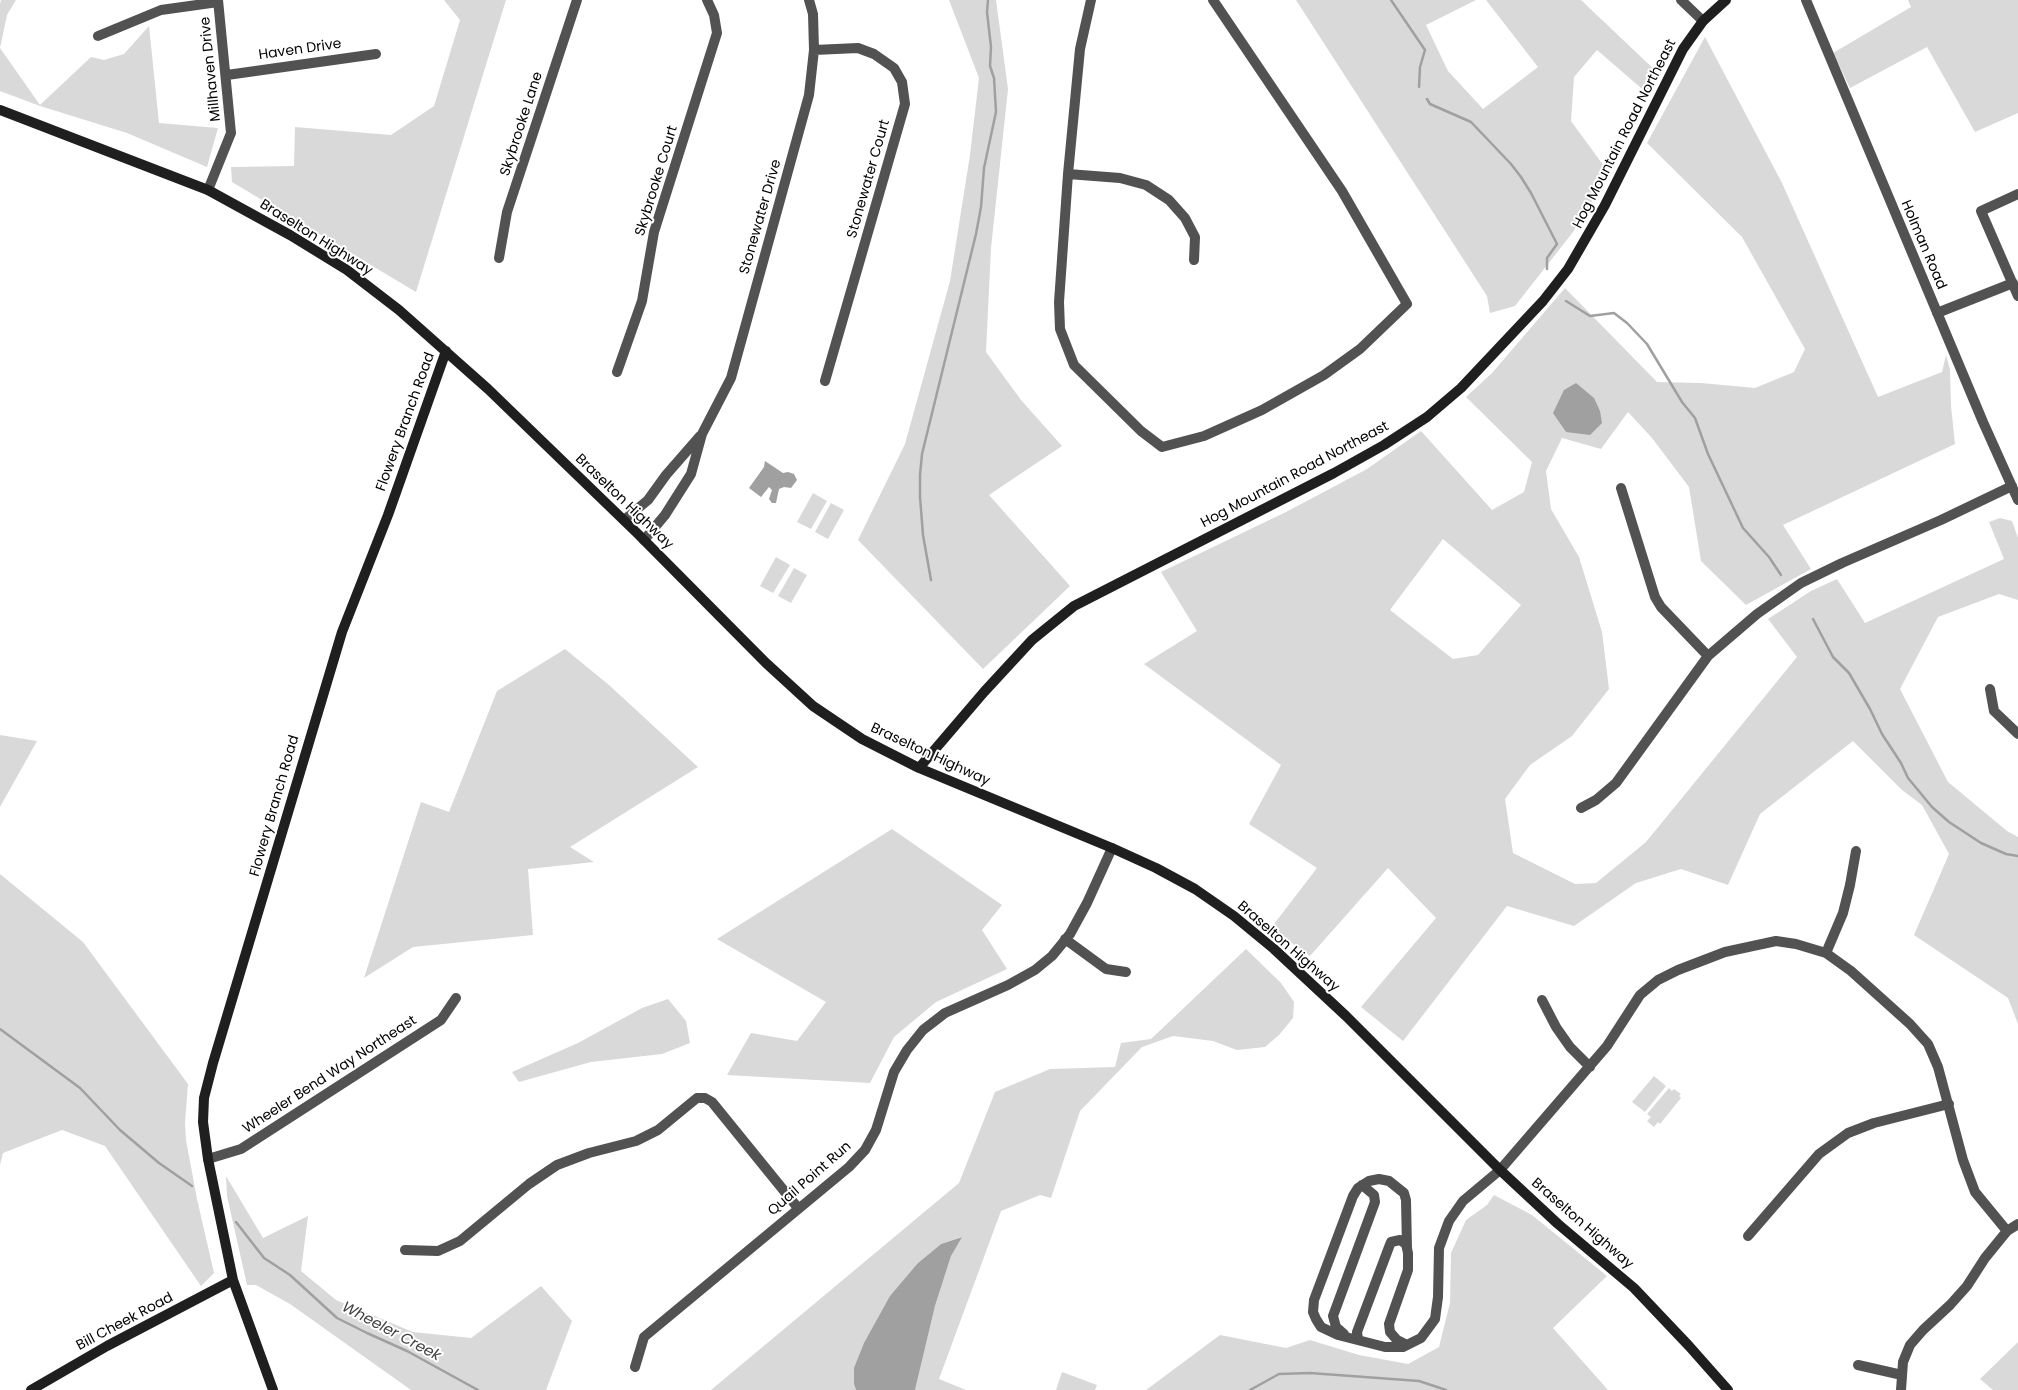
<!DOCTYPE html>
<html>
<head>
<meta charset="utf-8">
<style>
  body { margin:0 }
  canvas { display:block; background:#fff }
</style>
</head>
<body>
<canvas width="2018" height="1390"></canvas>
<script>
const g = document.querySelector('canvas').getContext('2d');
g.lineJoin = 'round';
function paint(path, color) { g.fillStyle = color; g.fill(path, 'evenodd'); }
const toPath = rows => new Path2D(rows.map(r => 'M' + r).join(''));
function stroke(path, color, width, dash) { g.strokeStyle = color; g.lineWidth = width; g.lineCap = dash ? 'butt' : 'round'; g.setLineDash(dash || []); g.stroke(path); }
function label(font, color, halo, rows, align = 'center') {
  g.font = font + ' Poppins,sans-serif'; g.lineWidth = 4; g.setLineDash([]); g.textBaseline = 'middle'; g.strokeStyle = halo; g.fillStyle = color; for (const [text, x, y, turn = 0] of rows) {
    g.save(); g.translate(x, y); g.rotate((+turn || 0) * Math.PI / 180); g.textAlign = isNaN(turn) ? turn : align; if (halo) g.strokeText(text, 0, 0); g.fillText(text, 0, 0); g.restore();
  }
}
const green = toPath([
  [1,0,16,0,7,15,0,48,40,105,91,57,104,60,124,54,149,26,159,123,218,128,207,167,127,133,40,106,0,91,0,4],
  [444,0,506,0,416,292,232,182,231,167,294,166,295,127,391,135,434,106,460,20],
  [949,0,996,0,1008,89,991,248,986,352,1021,400,1062,446,989,495,1070,586,983,669,858,540,905,444,950,281,970,155,979,78],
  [1296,0,1476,0,1426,25,1448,71,1483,109,1538,67,1486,0,1581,0,1659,74,1648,94,1597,50,1574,77,1571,121,1609,173,1573,232,1515,306,1490,313,1487,296],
  [1908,0,2018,0,2018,113,1975,132,1927,47,1850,88,1833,53,1911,7],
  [1705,37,1782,183,1878,397,1942,372,1946,355,1950,369,1951,406,1955,444,1783,525,1811,569,1746,605,1701,561,1689,487,1652,438,1628,412,1601,449,1562,438,1546,471,1551,509,1579,557,1602,632,1609,689,1572,736,1530,765,1505,799,1513,853,1575,884,1596,883,1646,842,1797,657,1768,619,1811,591,1837,579,1865,623,2004,559,1989,522,2000,518,2012,521,2018,538,2018,600,1999,594,1938,617,1900,689,1948,782,2007,831,2018,837,2018,1024,2008,998,1914,935,1949,854,1922,805,1902,790,1853,741,1760,814,1728,885,1681,869,1636,883,1574,926,1507,906,1403,1041,1361,1007,1436,918,1388,868,1310,956,1271,928,1317,868,1249,824,1281,765,1144,664,1197,631,1161,572,1286,512,1367,469,1421,431,1492,510,1524,492,1532,462,1466,397,1492,373,1565,288,1657,382,1701,383,1755,388,1794,372,1805,349,1742,237,1647,143],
  [1443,539,1521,605,1478,655,1453,659,1390,610],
  [813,493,827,501,811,529,797,522],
  [831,503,844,510,828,539,815,532],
  [776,557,790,565,773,593,760,586],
  [794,568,807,575,791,603,778,596],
  [565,649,609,685,698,767,570,847,594,862,528,869,533,935,413,947,364,978,421,802,449,812,497,691],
  [0,735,37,741,0,807],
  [892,829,1002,905,982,930,1007,969,936,1002,894,1037,870,1083,727,1075,751,1033,797,1041,826,1002,717,939],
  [0,874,83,942,188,1084,185,1123,186,1140,197,1199,214,1273,201,1286,105,1146,62,1130,3,1153,0,1165],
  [1246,949,1281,983,1294,1002,1293,1018,1279,1035,1265,1047,1237,1050,1213,1041,1173,1036,1142,1047,1080,1111,1051,1198,1040,1195,1001,1211,939,1379,966,1390,915,1390,935,1306,951,1256,961,1237,941,1244,918,1263,854,1384,856,1390,711,1390,959,1183,995,1092,1050,1069,1115,1067,1121,1043,1151,1039],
  [668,999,686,1021,690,1043,662,1054,591,1062,519,1082,512,1072,578,1043,642,1008],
  [1654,1076,1666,1086,1645,1112,1632,1102],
  [1669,1088,1672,1091,1674,1089,1681,1094,1679,1096,1681,1098,1660,1124,1658,1122,1654,1127,1647,1121,1651,1117,1647,1114],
  [226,1176,263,1238,308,1216,301,1271,336,1300,413,1332,471,1338,541,1286,572,1321,546,1390,411,1390,290,1304,256,1285,247,1285,227,1196],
  [1494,1195,1532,1215,1607,1276,1553,1328,1608,1390,1146,1390,1220,1335,1286,1348,1310,1340,1359,1355,1408,1364,1439,1347,1450,1303,1451,1253,1466,1220,1487,1205],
  [2018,1342,2018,1390,1993,1390,1980,1379],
  [1062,1372,1097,1385,1095,1390,1056,1390]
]);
const water = toPath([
  [1576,383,1594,398,1600,411,1602,423,1590,435,1566,432,1553,413,1564,390],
  [765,461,783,473,788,472,794,474,797,480,791,488,784,487,779,489,776,503,772,503,769,499,772,490,769,487,761,497,749,488,764,467],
  [962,1237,951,1256,935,1306,915,1390,856,1390,854,1384,854,1368,864,1343,890,1296,918,1263,941,1244]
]);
const stream = toPath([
  [1391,0,1425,50,1420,67,1419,87],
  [1427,99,1430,104,1471,122,1511,164,1521,177,1531,193,1557,244,1547,258,1547,269],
  [1566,301,1590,316,1614,313,1627,323,1647,344,1682,402,1695,418,1708,454,1743,528,1769,557,1781,575],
  [931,580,923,535,920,497,920,475,922,454,976,234,981,207,984,168,996,112,994,78,990,66,991,47,987,12,988,0],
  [1813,619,1833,657,1849,673,1870,709,1882,734,1901,763,1908,778,1932,807,1949,822,1981,843,2006,854,2018,856],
  [0,1029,80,1088,120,1130,159,1163,192,1186],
  [236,1222,264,1258,290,1275,337,1318,367,1333,407,1351,478,1390],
  [1250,1390,1279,1374,1310,1373,1419,1381,1446,1390]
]);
const street = toPath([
  [1091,0,1080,49,1068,174,1059,302,1060,329,1074,365,1141,431,1162,447,1204,436,1262,410,1324,375,1360,349,1407,304,1342,191,1213,0],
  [1681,0,1703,21],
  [1806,0,1983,422,2018,500],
  [98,36,161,10,218,2],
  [814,50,858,48,874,54,894,68,902,82,905,104,825,381],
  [227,75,376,54],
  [1068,174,1120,178,1146,185,1169,200,1185,218,1195,237,1194,260],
  [208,190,231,133,218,0],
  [2018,194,1981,211,2018,296],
  [499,258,507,212,577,0],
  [1937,313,2013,283],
  [617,372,642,301,654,232,717,33,714,15,707,0],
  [1621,488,1655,597,1661,607,1708,656],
  [624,520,648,500,666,475,700,436],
  [644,540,665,515,691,474,702,434,731,378,809,95,814,50,813,14,809,0],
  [1990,689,1994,711,2018,734],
  [1581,808,1596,800,1616,783,1708,656,1757,614,1801,583,1842,563,1941,520,2012,486],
  [1065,939,1106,969,1126,972],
  [1826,953,1843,913,1850,885,1856,851],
  [1542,1000,1556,1027,1570,1047,1590,1067],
  [208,1159,241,1149,441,1020,456,998],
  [1748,1236,1819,1154,1848,1133,1874,1123,1949,1104],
  [1407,1249,1406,1200,1404,1193,1389,1181,1379,1179,1369,1181,1358,1188,1353,1196,1314,1300,1313,1312,1316,1319,1321,1327,1338,1335,1385,1347,1403,1347,1421,1338,1435,1319,1438,1297,1439,1248,1449,1221,1463,1201,1500,1170,1607,1046,1640,995,1658,980,1678,970,1725,952,1776,941,1796,944,1826,953,1851,971,1910,1024,1928,1044,1938,1067,1963,1160,1975,1192,2007,1231],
  [405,1250,438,1251,460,1241,529,1184,557,1165,589,1153,636,1141,658,1130,697,1098,705,1098,712,1102,798,1208],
  [1344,1334,1336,1327,1333,1316,1375,1202,1374,1195,1362,1185],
  [1358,1339,1357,1332,1389,1247,1391,1242,1400,1240,1406,1244,1408,1253,1408,1270,1389,1324,1390,1332,1397,1340,1407,1345],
  [1858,1365,1902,1375],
  [635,1367,644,1337,849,1167,865,1150,876,1130,894,1072,907,1050,923,1030,945,1013,1008,985,1035,970,1052,956,1070,934,1087,903,1112,848],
  [1901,1390,1903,1362,1910,1345,1923,1330,1950,1305,1967,1286,1985,1258,2007,1231,2018,1224]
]);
const secondary = toPath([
  [0,110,208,190,290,235,347,270,399,310,488,389,637,533,766,663,813,706,862,739,919,768,1112,848,1156,868,1195,889,1234,916,1274,949,1346,1016,1500,1170,1558,1224,1634,1288,1689,1346,1728,1390],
  [919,768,984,692,1032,640,1074,606,1334,473,1384,445,1427,417,1461,388,1543,301,1568,269,1605,205,1683,49,1703,21,1726,0],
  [31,1390,107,1346,233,1280],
  [273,1390,233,1280,208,1159,203,1122,204,1098,213,1063,342,632,388,515,446,351]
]);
const streetNames = [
  ["Haven Drive",300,50,-8],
  ["Millhaven Drive",211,69,-96],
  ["Skybrooke Lane",522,124,-72],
  ["Hog Mountain Road Northeast",1625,134,-63],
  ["Stonewater Court",869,179,-74],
  ["Skybrooke Court",657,181,-73],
  ["Stonewater Drive",761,217,-74],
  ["Braselton Highway",316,238,32],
  ["Holman Road",1923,245,67],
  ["Flowery Branch Road",406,422,-70],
  ["Hog Mountain Road Northeast",1295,475,-28],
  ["Braselton Highway",624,502,44],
  ["Braselton Highway",930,755,25],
  ["Flowery Branch Road",275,806,-74],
  ["Braselton Highway",1288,947,41],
  ["Wheeler Bend Way Northeast",330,1075,-33],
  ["Quail Point Run",810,1179,-41],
  ["Braselton Highway",1582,1224,41],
  ["Bill Cheek Road",125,1322,-28]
];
const waterNames = [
  ["Wheeler Creek",391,1332,28]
];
paint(green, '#d9d9d9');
paint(water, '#a0a0a0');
stroke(stream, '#a0a0a0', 2.5);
stroke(street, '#525252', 10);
stroke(secondary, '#1f1f1f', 10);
label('14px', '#000', '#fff', streetNames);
label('italic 15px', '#414141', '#fff', waterNames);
</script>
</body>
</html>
